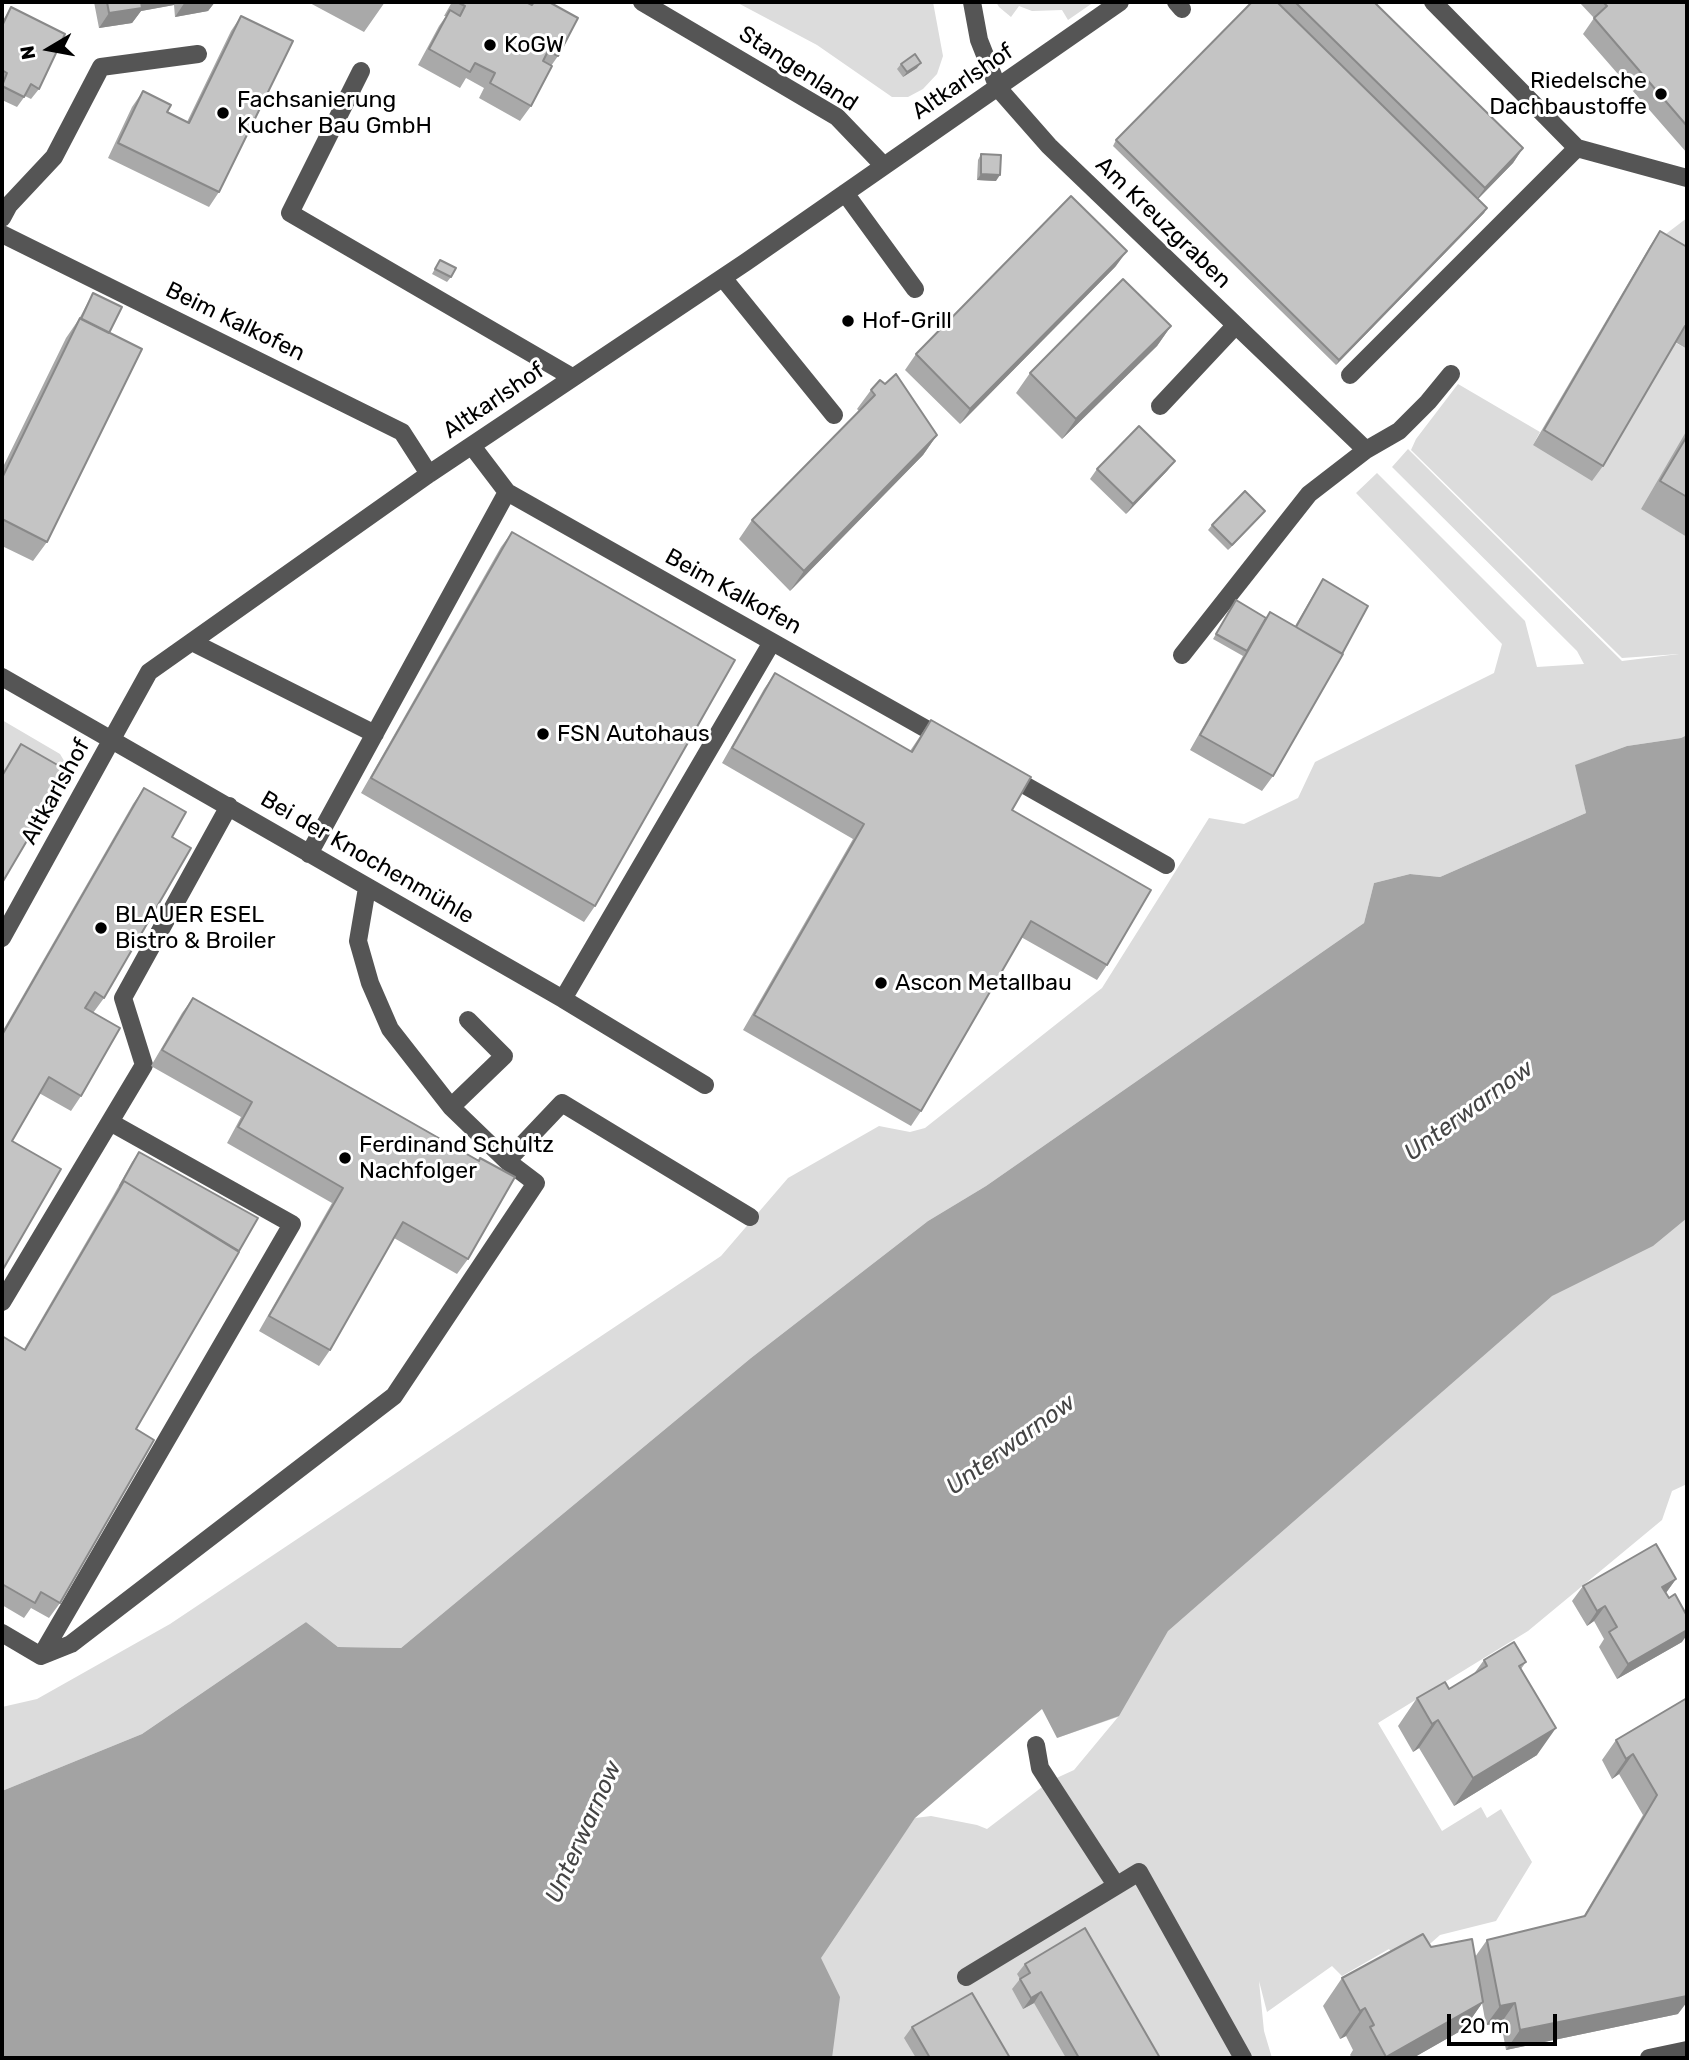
<!DOCTYPE html>
<html>
<head>
<meta charset="utf-8">
<style>
  body { margin:0 }
  #map { position:relative; width:1689px; height:2060px; overflow:hidden; background:#fff; font-family:Rubik,sans-serif }
  canvas { display:block }
  .frame { position:absolute; inset:0; border:4px solid #000; pointer-events:none }
  .north { position:absolute; left:14px; top:14px; width:70px; height:70px; -webkit-text-stroke:5px #fff; paint-order:stroke; rotate:260deg; font-size:19px; font-weight:700; line-height:28px; text-align:center; color:#000 }
  .north::after { content:''; display:block; margin:auto; width:24px; height:32px; background:#000; clip-path:polygon(50% 0,100% 100%,50% 72%,0 100%) }
  .scale { position:absolute; left:1447px; top:2014px; width:110px; height:32px; box-sizing:border-box; border:4px solid #000; border-top:0; padding-left:9px; font-size:21px; line-height:24px; white-space:nowrap; color:#000; -webkit-text-stroke:5px #fff; paint-order:stroke }
</style>
</head>
<body>
<div id="map">
<canvas width="1689" height="2060"></canvas>
<div class="frame"></div>
<div class="north">N</div>
<div class="scale">20 m</div>
</div>
<script>
const g = document.querySelector('canvas').getContext('2d');
g.lineJoin = 'round';
function paint(path, color) { g.fillStyle = color; g.fill(path, 'evenodd'); }
const toPath = rows => new Path2D(rows.map(r => 'M' + r).join(''));
function stroke(path, color, width, dash) { g.strokeStyle = color; g.lineWidth = width; g.lineCap = dash ? 'butt' : 'round'; g.setLineDash(dash || []); g.stroke(path); }
function label(font, color, halo, rows, align = 'center') {
  g.font = font + ' Rubik,sans-serif'; g.lineWidth = 6; g.setLineDash([]); g.textBaseline = 'middle'; g.strokeStyle = halo; g.fillStyle = color; for (const [text, x, y, turn = 0] of rows) {
    g.save(); g.translate(x, y); g.rotate((+turn || 0) * Math.PI / 180); g.textAlign = isNaN(turn) ? turn : align; if (halo) g.strokeText(text, 0, 0); g.fillText(text, 0, 0); g.restore();
  }
}
const green = toPath([
  [736,2,933,2,943,56,937,74,923,89,908,97,892,97,817,45],
  [996,2,1094,2,1068,20,1062,10,1032,11,1019,6,1011,17,999,7],
  [1687,218,1687,268,1650,246],
  [1674,342,1687,349,1687,735,1681,738,1627,746,1576,765,1586,813,1440,877,1410,874,1374,883,1364,923,986,1186,928,1221,751,1358,401,1648,338,1647,306,1622,142,1734,2,1791,2,1707,37,1699,170,1624,721,1256,788,1178,879,1126,910,1132,925,1128,1102,988,1209,818,1244,824,1298,798,1315,762,1494,673,1502,644,1356,493,1377,473,1525,621,1537,667,1584,664,1577,651,1392,467,1408,449,1622,661,1679,654,1622,658,1411,450,1416,439,1458,384,1540,432,1533,445],
  [2,720,60,754,66,764,64,777,2,775],
  [1687,1100,1687,1484,1672,1491,1662,1520,1528,1631,1378,1723,1442,1831,1481,1807,1487,1818,1501,1809,1532,1862,1496,1921,1440,1935,1423,1950,1398,1961,1389,1949,1342,1976,1332,1966,1267,2012,1259,1981,1264,2031,1272,2058,745,2058,915,1818,931,1816,977,1825,987,1829,1050,1781,1074,1770,1118,1717,1057,1738]
]);
const water = toPath([
  [1687,735,1687,1218,1653,1246,1552,1296,1168,1631,1119,1716,1057,1738,1042,1709,915,1818,821,1958,840,1997,832,2058,2,2058,2,1791,142,1734,306,1622,338,1647,401,1648,751,1358,928,1221,986,1186,1364,923,1374,883,1410,874,1440,877,1586,813,1575,765,1627,746,1681,738]
]);
const minor = toPath([
  [642,2,837,117,884,166],
  [972,2,979,40,998,88,1049,146,1366,450],
  [1176,2,1182,9],
  [361,71,290,213,572,377],
  [1577,148,1687,178],
  [845,193,915,289],
  [2,218,9,205,54,157,101,67,198,54],
  [2,234,402,432,429,474],
  [723,278,834,415],
  [1350,375,1577,148,1433,2],
  [1160,406,1235,326],
  [472,446,507,492,944,739],
  [192,642,375,734],
  [1182,655,1309,494,1366,450,1399,431,1428,402,1451,374],
  [2,677,563,999,705,1085],
  [1005,774,1166,865],
  [309,854,507,492],
  [2,938,149,672,429,474,746,262,1120,2],
  [563,999,772,642],
  [451,1107,504,1056,468,1020],
  [507,1161,562,1103,750,1217],
  [2,1302,144,1065,123,998,229,806],
  [2,1633,41,1656,292,1224,110,1122],
  [41,1656,71,1644,394,1396,536,1183,507,1161,451,1107,390,1029,370,983,358,941,367,888],
  [1036,1745,1040,1768,1116,1885],
  [966,1977,1139,1872,1243,2058],
  [1649,2058,1687,2050]
]);
const wall = toPath([
  [94,2,215,2,208,11,175,17,174,5,141,11,132,23,99,28],
  [308,2,385,2,364,32],
  [452,2,526,2,531,4,533,2,549,2,558,56,551,66,531,106,520,121,479,98,484,88,466,78,460,88,418,65,439,26,446,16,444,16],
  [1252,2,1374,2,1523,148,1513,163,1478,199,1487,208,1484,213,1336,365,1113,146,1116,140],
  [1579,2,1687,2,1687,153,1583,34,1594,18],
  [11,7,39,89,31,99,25,96,17,107,2,100,2,22],
  [241,16,219,192,209,207,108,158,132,107,143,91,167,112,187,122,231,31],
  [901,64,917,68,903,77,897,69],
  [981,154,996,181,977,180,978,160],
  [1660,231,1687,247,1687,349,1675,342,1603,466,1592,481,1533,445,1650,246],
  [440,260,451,277,447,282,432,274],
  [1116,266,960,424,905,370,916,354],
  [93,293,109,333,47,542,33,561,2,546,2,469,66,338,79,319],
  [1171,326,1157,346,1062,439,1016,393,1030,373],
  [871,390,937,435,923,455,790,591,739,539,752,520,859,411,857,409],
  [1687,430,1687,537,1641,509],
  [1175,461,1167,471,1126,514,1090,479,1097,469],
  [1261,516,1228,550,1208,530,1212,525],
  [512,532,595,906,584,922,361,793,501,547],
  [1323,579,1273,776,1262,791,1190,750,1243,656,1213,639,1236,600,1264,622,1270,612,1295,626,1316,590],
  [775,673,910,751,931,720,1012,810,1107,965,1097,980,1021,937,921,1111,911,1126,743,1030,853,839,722,763,764,689],
  [144,788,172,837,104,998,93,1013,81,1096,71,1111,39,1093,12,1141,2,1271,2,1032,133,804],
  [193,998,478,1160,480,1158,468,1259,457,1274,394,1238,330,1350,319,1366,259,1331,332,1203,227,1143,241,1117,151,1066,182,1013],
  [139,1152,136,1429,60,1603,49,1618,31,1608,24,1618,2,1605,2,1336,24,1349,113,1196,132,1162],
  [1676,1579,1666,1593,1682,1642,1617,1679,1599,1647,1604,1639,1594,1621,1587,1626,1572,1601,1583,1586],
  [1484,1660,1526,1662,1521,1669,1537,1755,1454,1806,1419,1748,1413,1752,1398,1726,1417,1698,1449,1689,1473,1675],
  [1687,1698,1678,2014,1506,2050,1501,2023,1486,2025,1482,2003,1464,2029,1413,2058,1352,2058,1350,2055,1353,2050,1346,2036,1340,2039,1323,2006,1342,1978,1431,1947,1475,1957,1487,1940,1583,1917,1643,1815,1619,1774,1612,1779,1602,1760,1616,1740],
  [1025,1964,1160,2058,1066,2058,1034,2003,1023,2009,1012,1989,1020,1979,1017,1974],
  [912,2027,1010,2058,916,2058,904,2038]
]);
const shadedWall = toPath([
  [137,2,176,2,174,5,141,11,132,23,99,28,109,13],
  [185,2,215,2,208,11,175,17],
  [921,63,917,68,903,77,907,72],
  [1523,148,1513,163,1474,203,1485,188],
  [981,174,1000,175,996,181,977,180],
  [1487,208,1484,213,1336,365,1339,360],
  [1127,251,1116,266,960,424,970,409],
  [1171,326,1157,346,1062,439,1076,419],
  [937,435,923,455,790,591,804,571],
  [1175,461,1167,471,1126,514,1133,504],
  [1265,511,1261,516,1228,550,1232,545],
  [1676,1579,1665,1594,1662,1587],
  [1605,1606,1594,1621,1587,1626,1597,1611],
  [1687,1630,1687,1635,1682,1642,1617,1679,1628,1664],
  [1438,1720,1419,1748,1413,1752,1432,1724],
  [1556,1728,1537,1755,1454,1806,1473,1778],
  [1633,1754,1619,1774,1612,1779,1626,1759],
  [1041,1992,1034,2003,1023,2009,1031,1998],
  [1687,1996,1687,2002,1678,2014,1506,2050,1520,2030],
  [1483,2002,1464,2029,1413,2058,1385,2058],
  [1515,2003,1501,2023,1486,2025,1500,2006],
  [1365,2008,1346,2036,1340,2039,1360,2011]
]);
const building = toPath([
  [107,2,141,2,142,8,109,13,107,2],
  [457,2,526,2,532,5,534,2,549,2,578,18,558,56,548,51,543,61,552,66,531,106,490,83,495,73,475,63,470,72,429,49,450,10,460,16,465,6,457,2],
  [1252,2,1277,2,1487,208,1339,360,1116,140,1252,2],
  [1295,2,1374,2,1523,148,1485,188,1295,2],
  [1603,2,1687,2,1687,126,1594,18,1607,6,1603,2],
  [11,7,65,34,39,89,31,84,24,97,2,86,7,73,2,70,2,26,11,7],
  [241,16,293,41,219,192,118,143,143,91,171,105,167,112,189,123,241,16],
  [915,54,921,63,907,72,901,64,915,54],
  [981,154,1001,155,1000,175,981,174,981,154],
  [1071,196,1127,251,970,409,916,354,1071,196],
  [1660,231,1687,247,1687,328,1685,326,1603,466,1544,430,1660,231],
  [440,260,456,268,451,277,435,269,440,260],
  [1123,279,1171,326,1076,419,1030,373,1123,279],
  [93,293,122,307,109,333,81,319,93,293],
  [80,318,142,349,47,542,2,519,2,478,80,318],
  [896,374,937,435,804,571,752,520,875,395,871,390,880,380,885,384,896,374],
  [1139,426,1175,461,1133,504,1097,469,1139,426],
  [1687,436,1687,497,1660,481,1687,436],
  [1245,491,1265,511,1232,545,1212,525,1245,491],
  [512,532,735,660,595,906,371,778,512,532],
  [1323,579,1368,606,1342,654,1296,627,1323,579],
  [1236,600,1266,618,1247,651,1216,634,1236,600],
  [1270,612,1343,654,1273,776,1200,735,1270,612],
  [775,673,912,752,931,720,1031,777,1012,810,1151,890,1107,965,1031,921,921,1111,754,1015,864,824,732,748,775,673],
  [21,744,68,771,2,883,2,776,21,744],
  [144,788,186,812,172,837,191,848,104,998,95,992,85,1008,120,1028,81,1096,49,1077,12,1141,61,1169,2,1271,2,1035,144,788],
  [193,998,479,1161,480,1158,515,1177,468,1259,403,1222,330,1350,269,1316,343,1188,238,1127,252,1102,162,1050,193,998],
  [139,1152,258,1218,239,1251,124,1181,120,1186,139,1152],
  [124,1181,239,1252,136,1429,154,1440,60,1603,41,1592,35,1603,2,1584,2,1336,25,1350,124,1181],
  [1656,1544,1676,1579,1662,1587,1669,1598,1675,1594,1687,1616,1687,1630,1628,1664,1609,1632,1617,1627,1605,1606,1597,1611,1583,1586,1656,1544],
  [1514,1642,1526,1662,1519,1666,1556,1728,1473,1778,1438,1720,1432,1724,1417,1698,1445,1682,1449,1689,1487,1666,1484,1660,1514,1642],
  [1687,1698,1687,1996,1520,2030,1515,2003,1500,2006,1487,1940,1585,1916,1657,1795,1633,1754,1626,1759,1616,1740,1687,1698],
  [1085,1928,1160,2058,1079,2058,1041,1992,1031,1998,1020,1979,1030,1973,1025,1964,1085,1928],
  [1423,1934,1431,1947,1472,1939,1483,2002,1386,2057,1370,2027,1374,2025,1365,2008,1360,2011,1342,1978,1423,1934],
  [972,1993,1010,2058,930,2058,912,2027,972,1993]
]);
const markers = [
  [490,45,7,"#000"],
  [1661,94,7,"#000"],
  [223,113,7,"#000"],
  [848,321,7,"#000"],
  [543,734,7,"#000"],
  [101,928,7,"#000"],
  [881,983,7,"#000"],
  [345,1158,7,"#000"]
];
const poiNames = [
  ["KoGW",504,45],
  ["Riedelsche",1647,81,"right"],
  ["Dachbaustoffe",1647,107,"right"],
  ["Fachsanierung",237,100],
  ["Kucher Bau GmbH",237,126],
  ["Hof-Grill",862,321],
  ["FSN Autohaus",557,734],
  ["BLAUER ESEL",115,915],
  ["Bistro & Broiler",115,941],
  ["Ascon Metallbau",895,983],
  ["Ferdinand Schultz",359,1145],
  ["Nachfolger",359,1171]
];
const streetNames = [
  ["Stangenland",798,69,33],
  ["Altkarlshof",963,82,-34],
  ["Am Kreuzgraben",1163,223,44],
  ["Beim Kalkofen",235,322,26],
  ["Altkarlshof",494,401,-34],
  ["Beim Kalkofen",733,592,29],
  ["Altkarlshof",56,792,-61],
  ["Bei der Knochenmühle",367,858,30]
];
const waterNames = [
  ["Unterwarnow",1469,1111,-36],
  ["Unterwarnow",1011,1445,-36],
  ["Unterwarnow",584,1832,-66]
];
paint(green, '#dcdcdc');
paint(water, '#a3a3a3');
stroke(minor, '#555', 18);
paint(wall, '#a9a9a9');
paint(shadedWall, '#898989');
paint(building, '#c4c4c4');
stroke(building, '#898989', 2);
for (const [x, y, r, color] of markers) { const dot = new Path2D(); dot.arc(x, y, r, 0, 2 * Math.PI); g.fillStyle = color; g.fill(dot); stroke(dot, '#fff', 2.5); }
label('23px', '#000', '#fff', poiNames, 'left');
label('23px', '#000', '#fff', streetNames);
label('italic 24px', '#444', '#fff', waterNames);
</script>
</body>
</html>
